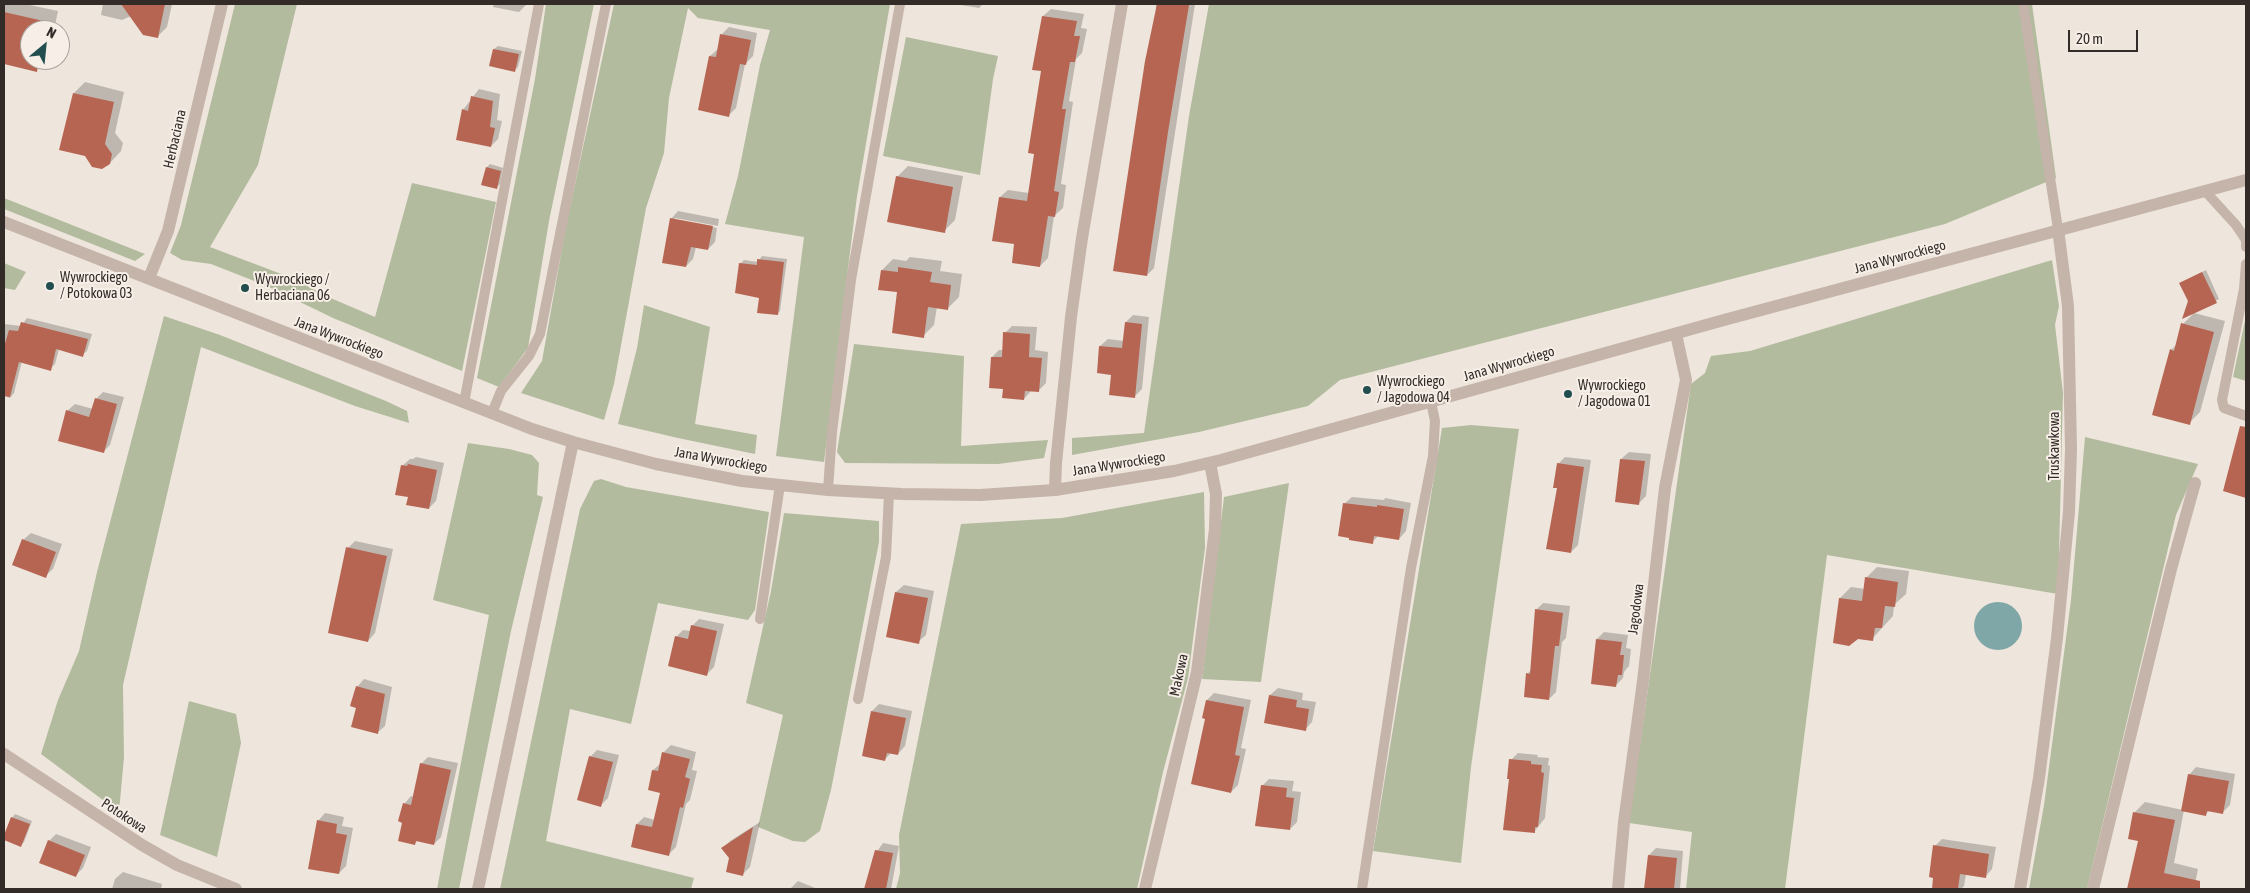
<!DOCTYPE html>
<html>
<head>
<meta charset="utf-8">
<style>
  body { margin:0 }
  #map { position:relative; width:2250px; height:893px; overflow:hidden; background:#eee5dc; font-family:"Asap Condensed",sans-serif }
  canvas { display:block }
  .frame { position:absolute; inset:0; border:5px solid #332b28; pointer-events:none }
  .north { position:absolute; left:20px; top:20px; width:50px; height:50px; box-sizing:border-box; background:#f7efe7; border:1px solid #a9a19b; border-radius:50%; rotate:28deg; font-size:14px; font-weight:700; line-height:20px; text-align:center; color:#332b28 }
  .north::after { content:''; display:block; margin:auto; width:18px; height:22px; background:#234e4f; clip-path:polygon(50% 0,100% 100%,50% 72%,0 100%) }
  .scale { position:absolute; left:2068px; top:30px; width:70px; height:22px; box-sizing:border-box; border:2px solid #332b28; border-top:0; padding-left:6px; font-size:15px; line-height:18px; white-space:nowrap; color:#332b28; -webkit-text-stroke:4px #f7efe7; paint-order:stroke }
</style>
</head>
<body>
<div id="map">
<canvas width="2250" height="893"></canvas>
<div class="frame"></div>
<div class="north">N</div>
<div class="scale">20 m</div>
</div>
<script>
const g = document.querySelector('canvas').getContext('2d');
g.lineJoin = 'round';
function paint(path, color) { g.fillStyle = color; g.fill(path, 'evenodd'); }
const toPath = rows => new Path2D(rows.map(r => 'M' + r).join(''));
function stroke(path, color, width, dash) { g.strokeStyle = color; g.lineWidth = width; g.lineCap = dash ? 'butt' : 'round'; g.setLineDash(dash || []); g.stroke(path); }
function label(font, color, halo, rows, align = 'center') {
  g.font = font + ' "Asap Condensed",sans-serif'; g.lineWidth = 4; g.setLineDash([]); g.textBaseline = 'middle'; g.strokeStyle = halo; g.fillStyle = color; for (const [text, x, y, turn = 0] of rows) {
    g.save(); g.translate(x, y); g.rotate((+turn || 0) * Math.PI / 180); g.textAlign = isNaN(turn) ? turn : align; if (halo) g.strokeText(text, 0, 0); g.fillText(text, 0, 0); g.restore();
  }
}
const green = toPath([
  [235,4,297,4,258,165,210,247,292,278,326,296,375,317,412,183,496,202,462,371,333,318,267,286,211,264,182,260,170,253,181,225],
  [546,4,594,4,549,221,528,348,499,387,477,378,535,79],
  [614,4,890,4,857,196,824,462,776,456,804,237,725,224,738,176,760,65,770,30,698,18,688,8,669,98,664,153,646,208,614,384,604,420,521,393,542,361,566,226],
  [1209,4,2032,4,2056,178,1945,224,1340,380,1308,406,1199,432,1072,455,1072,438,1144,433,1189,116],
  [906,37,998,56,993,79,980,175,883,156],
  [4,198,145,254,135,261,4,209],
  [2052,260,2059,306,2055,325,2063,393,2058,594,1827,555,1785,889,1686,889,1692,832,1629,823,1691,384,1705,373,1711,356,1750,351],
  [4,263,26,272,15,290,4,288],
  [644,305,710,327,695,424,757,435,755,454,678,438,618,424,637,348],
  [164,316,220,335,386,401,407,411,409,423,355,406,201,347,123,685,124,757,119,812,41,754,58,700,79,651,97,572],
  [2246,316,2246,381,2233,377],
  [854,344,964,356,961,446,1048,440,1044,458,998,464,845,463,837,452],
  [1471,425,1519,429,1471,767,1461,863,1373,851,1442,428],
  [2085,437,2198,464,2176,515,2087,889,2029,889,2044,805,2071,600],
  [468,443,509,449,532,455,539,463,537,495,543,497,511,631,459,889,437,889,489,615,433,600],
  [601,479,626,487,769,512,755,610,748,620,658,603,631,724,570,709,546,841,694,878,691,889,500,889,580,509,594,481],
  [1289,483,1261,682,1202,679,1224,497],
  [1204,492,1205,548,1188,678,1163,772,1137,889,896,889,900,873,899,835,961,524,1062,518],
  [784,513,879,521,879,542,831,790,820,831,805,842,793,841,758,827,783,715,746,703,771,591],
  [189,701,236,714,241,743,217,857,160,835]
]);
const water = toPath([
  '1974 626a24 24 0 1 1 48 0a24 24 0 1 1-48 0Z'
]);
const shadow = toPath([
  [4,4,25,4,58,11,54,30,30,30,30,60,47,60,36,70,4,63],
  [103,4,172,4,167,27,157,37,131,16,122,20,101,15],
  [494,4,527,4,519,12,493,7],
  [955,4,983,4,979,8],
  [1156,4,1195,4,1154,268,1147,275],
  [1051,9,1084,14,1081,28,1087,29,1082,53,1076,59,1069,101,1073,102,1061,184,1066,185,1063,208,1054,216,1048,258,1040,266,1016,243,1000,197,1008,190,1029,193,1035,153,1042,70,1043,16],
  [729,27,757,33,753,56,745,64,736,108,729,115,710,56,718,49,722,34],
  [498,46,522,51,518,67,515,70,494,49],
  [85,82,124,92,115,133,123,143,121,151,110,163,74,93],
  [479,89,500,94,497,120,502,121,498,139,491,146,463,110],
  [490,164,503,168,500,184,497,187,487,167],
  [908,166,963,176,955,220,944,231,897,177],
  [678,211,719,219,718,226,675,218,675,220,717,228,715,242,708,249,696,247,693,259,686,266,671,219],
  [762,256,787,259,780,311,777,314,760,297,740,264,744,260,758,262],
  [910,257,942,261,940,271,962,274,959,297,948,308,937,307,934,325,923,336,899,291,882,270,893,259,906,261],
  [2206,270,2219,299,2194,313,2225,321,2200,412,2189,423,2171,350,2177,344,2183,324,2193,314,2181,283],
  [1133,315,1149,317,1142,389,1135,396,1112,374,1100,346,1108,339,1124,341,1126,322],
  [27,318,92,334,87,351,82,355,59,349,55,364,50,369,22,361,14,393,10,398,4,396,4,324,21,326],
  [1012,326,1037,327,1035,350,1048,352,1046,383,1039,390,1031,391,1024,399,1004,388,992,357,999,350,1003,350,1005,333],
  [103,392,124,397,110,445,103,452,67,411,75,404,93,409,96,399],
  [2242,442,2246,443,2246,496,2225,490],
  [1629,452,1651,454,1646,496,1638,504,1621,459],
  [416,457,444,463,436,501,429,508,409,496,402,466,410,459,413,459],
  [1565,457,1591,460,1578,545,1571,552,1558,487,1558,464],
  [1352,497,1384,500,1385,498,1411,503,1406,531,1399,539,1379,535,1372,542,1351,537,1344,504],
  [31,533,62,544,53,569,45,576,23,540],
  [355,541,393,549,375,633,368,641,348,548],
  [1877,567,1909,571,1906,594,1894,605,1893,616,1872,639,1840,598,1851,587,1865,589,1866,578],
  [904,585,934,591,926,635,918,642,888,636,896,592],
  [1543,603,1570,606,1566,638,1562,642,1556,692,1549,699,1527,674,1531,670,1536,610],
  [699,619,724,624,714,667,707,674,676,637,683,630,691,631,692,626],
  [1604,632,1628,635,1626,648,1631,649,1629,666,1624,672,1623,678,1616,685,1597,639],
  [364,679,392,687,385,726,377,733,358,707,357,687],
  [1278,688,1303,693,1302,700,1316,702,1312,722,1305,730,1270,695],
  [1214,693,1251,700,1241,748,1246,749,1238,785,1231,792,1207,718,1207,700],
  [879,704,912,711,905,746,898,754,892,752,885,759,872,711],
  [671,745,696,752,692,770,697,771,690,800,686,804,676,847,669,854,632,846,637,824,644,817,655,820,662,793,653,770,661,763,663,753],
  [597,750,619,755,608,798,601,805,590,757],
  [1518,753,1538,755,1537,757,1549,758,1548,765,1550,766,1545,818,1534,832,1511,778,1511,760],
  [428,757,458,763,441,837,434,844,418,840,414,844,404,822,404,804,411,796,414,797,421,764],
  [2196,767,2235,774,2230,805,2223,812,2210,810,2206,814,2184,810,2174,863,2198,869,2194,889,2128,889,2139,840,2129,838,2135,812,2145,802,2183,810,2189,775],
  [1269,779,1294,781,1292,791,1301,792,1297,822,1290,829,1262,786],
  [325,813,344,817,342,826,353,828,346,866,339,873,318,821],
  [15,814,32,821,24,842,21,845,4,839,12,818],
  [760,822,750,867,743,874,723,848,730,841],
  [56,834,91,847,83,868,76,875,49,841],
  [1942,839,1996,847,1992,869,1985,877,1966,874,1964,886,1961,889,1933,889,1935,846],
  [883,843,899,846,891,889,866,889,873,857],
  [1656,848,1683,851,1680,889,1646,889,1649,855],
  [123,872,162,884,161,889,112,889,115,879],
  [798,881,815,888,815,889,790,889]
]);
const building = toPath([
  [121,4,165,4,158,38,143,35],
  [1157,4,1189,5,1168,132,1147,276,1113,271,1145,61],
  [4,12,48,22,46,30,30,30,30,60,39,60,37,72,4,64],
  [1042,16,1077,21,1074,36,1080,36,1075,62,1070,62,1062,109,1066,109,1054,191,1059,192,1055,217,1048,216,1040,267,1012,263,1014,244,992,241,999,197,1027,201,1034,154,1028,153,1041,71,1032,70],
  [720,34,751,40,746,65,740,64,729,117,698,110,709,56,716,57],
  [493,49,519,54,515,72,489,66],
  [73,93,114,102,105,144,112,154,110,164,102,169,92,167,85,156,59,150],
  [471,96,493,101,490,127,495,128,491,147,456,140,462,109,468,111],
  [486,167,501,171,497,189,481,185],
  [896,176,953,187,945,233,887,222],
  [670,218,713,226,708,250,691,247,686,267,662,263],
  [757,259,784,262,778,315,757,313,759,298,735,293,739,263,757,265],
  [898,267,932,272,930,282,951,285,948,310,928,307,924,338,892,333,897,292,878,290,881,270,898,272],
  [2202,272,2217,303,2182,319,2188,301,2179,283],
  [21,322,88,339,83,357,56,349,51,371,19,362,10,397,4,396,4,347,9,330,18,331],
  [1125,322,1142,324,1135,398,1109,395,1111,375,1097,373,1099,346,1122,348],
  [2181,323,2214,332,2190,425,2152,415,2170,349,2174,351],
  [1003,332,1030,334,1029,357,1042,358,1039,392,1025,391,1024,400,1002,398,1003,389,989,388,991,357,1002,357],
  [95,398,117,404,104,453,58,441,66,410,89,417],
  [2240,426,2246,427,2246,498,2223,491],
  [1620,459,1645,461,1639,505,1615,502],
  [1557,463,1584,467,1571,553,1546,549,1557,488,1553,488],
  [408,464,437,470,429,509,406,505,408,497,395,495,401,465,407,466],
  [1343,503,1377,507,1377,505,1404,509,1399,540,1374,536,1373,544,1349,540,1349,538,1338,536],
  [22,539,56,552,46,578,12,565],
  [346,547,387,556,368,642,328,633],
  [1865,577,1898,582,1895,607,1885,606,1882,628,1875,628,1873,641,1858,639,1849,646,1833,643,1839,598,1862,601],
  [895,592,928,598,919,644,886,637],
  [1535,609,1563,613,1559,646,1555,646,1549,700,1524,697,1526,673,1530,674],
  [691,625,717,631,707,676,668,666,675,636,688,639],
  [1596,639,1622,642,1620,655,1624,655,1622,675,1618,675,1616,687,1591,684],
  [356,686,385,694,378,734,351,727,356,708,350,706],
  [1269,695,1297,700,1296,707,1309,709,1306,731,1264,723],
  [1206,700,1244,707,1235,755,1240,756,1231,793,1191,784,1205,719,1202,718],
  [871,711,906,718,898,755,887,753,885,761,862,756],
  [662,752,690,759,685,777,690,779,683,808,680,807,669,856,631,847,636,824,652,827,660,793,648,790,652,770,658,771],
  [589,756,613,762,601,807,577,800],
  [1509,759,1531,761,1531,764,1542,765,1541,772,1544,773,1538,827,1535,827,1535,833,1503,830,1509,779,1507,779],
  [420,763,451,770,434,845,416,841,415,845,398,841,402,823,398,821,403,803,411,805],
  [2188,774,2229,781,2223,814,2207,811,2206,816,2181,811],
  [1261,785,1287,788,1286,797,1294,798,1290,830,1255,826],
  [2133,812,2175,820,2164,873,2200,881,2200,889,2127,889,2138,841,2128,839],
  [11,817,30,824,21,847,4,840,4,835],
  [317,820,337,824,336,833,347,835,339,874,308,869],
  [753,827,743,876,726,872,729,858,721,848],
  [48,840,85,855,76,877,39,863],
  [1933,845,1989,854,1986,878,1960,874,1958,889,1932,889,1933,878,1929,877],
  [875,850,893,853,886,889,864,889],
  [1648,855,1677,858,1674,889,1644,889]
]);
const service = toPath([
  [2023,4,2058,229],
  [2205,191,2236,225,2246,240,2246,247],
  [2246,264,2244,289,2222,400,2224,408,2246,416],
  [464,403,539,4],
  [492,413,501,391,529,356,540,334,606,4],
  [828,490,832,432,851,280,900,4],
  [760,619,780,485],
  [858,699,886,557,889,494],
  [1362,889,1411,568,1433,456,1435,421,1431,402]
]);
const minor = toPath([
  [149,278,168,231,222,4],
  [1055,490,1056,463,1071,317,1082,238,1122,4],
  [4,754,142,845,177,865,236,889],
  [478,889,573,442],
  [1145,889,1197,672,1215,529,1216,494,1210,463],
  [1618,889,1624,822,1643,681,1665,488,1686,380,1676,334],
  [2020,889,2039,778,2057,638,2069,512,2071,449,2068,306,2058,229],
  [2093,889,2171,569,2195,483]
]);
const tertiary = toPath([
  [4,222,532,429,573,442,656,464,742,481,828,490,902,494,980,495,1055,490,1174,471,1221,460,1724,320,2246,180]
]);
const markers = [
  [50,286,5,"#234e4f"],
  [245,288,5,"#234e4f"],
  [1367,390,5,"#234e4f"],
  [1568,394,5,"#234e4f"]
];
const streetNames = [
  ["Herbaciana",175,139,-77],
  ["Jana Wywrockiego",1900,257,-15],
  ["Jana Wywrockiego",339,338,21],
  ["Jana Wywrockiego",1509,364,-16],
  ["Truskawkowa",2055,446,-90],
  ["Jana Wywrockiego",721,460,10],
  ["Jana Wywrockiego",1119,464,-9],
  ["Jagodowa",1636,609,-83],
  ["Makowa",1179,675,-78],
  ["Potokowa",124,816,33]
];
const poiNames = [
  ["Wywrockiego",60,278],
  ["/ Potokowa 03",60,294],
  ["Wywrockiego /",255,280],
  ["Herbaciana 06",255,296],
  ["Wywrockiego",1377,382],
  ["/ Jagodowa 04",1377,398],
  ["Wywrockiego",1578,386],
  ["/ Jagodowa 01",1578,402]
];
paint(green, '#b3bb9e');
paint(water, '#7fa7a7');
paint(shadow, '#0003');
paint(building, '#b66552');
stroke(service, '#c5b4a9', 10);
stroke(minor, '#c5b4a9', 12);
stroke(tertiary, '#c5b4a9', 12);
for (const [x, y, r, color] of markers) { const dot = new Path2D(); dot.arc(x, y, r, 0, 2 * Math.PI); g.fillStyle = color; g.fill(dot); stroke(dot, '#f7efe7', 2); }
label('14px', '#332b28', '#f7efe7', streetNames);
label('14px', '#332b28', '#f7efe7', poiNames, 'left');
</script>
</body>
</html>
